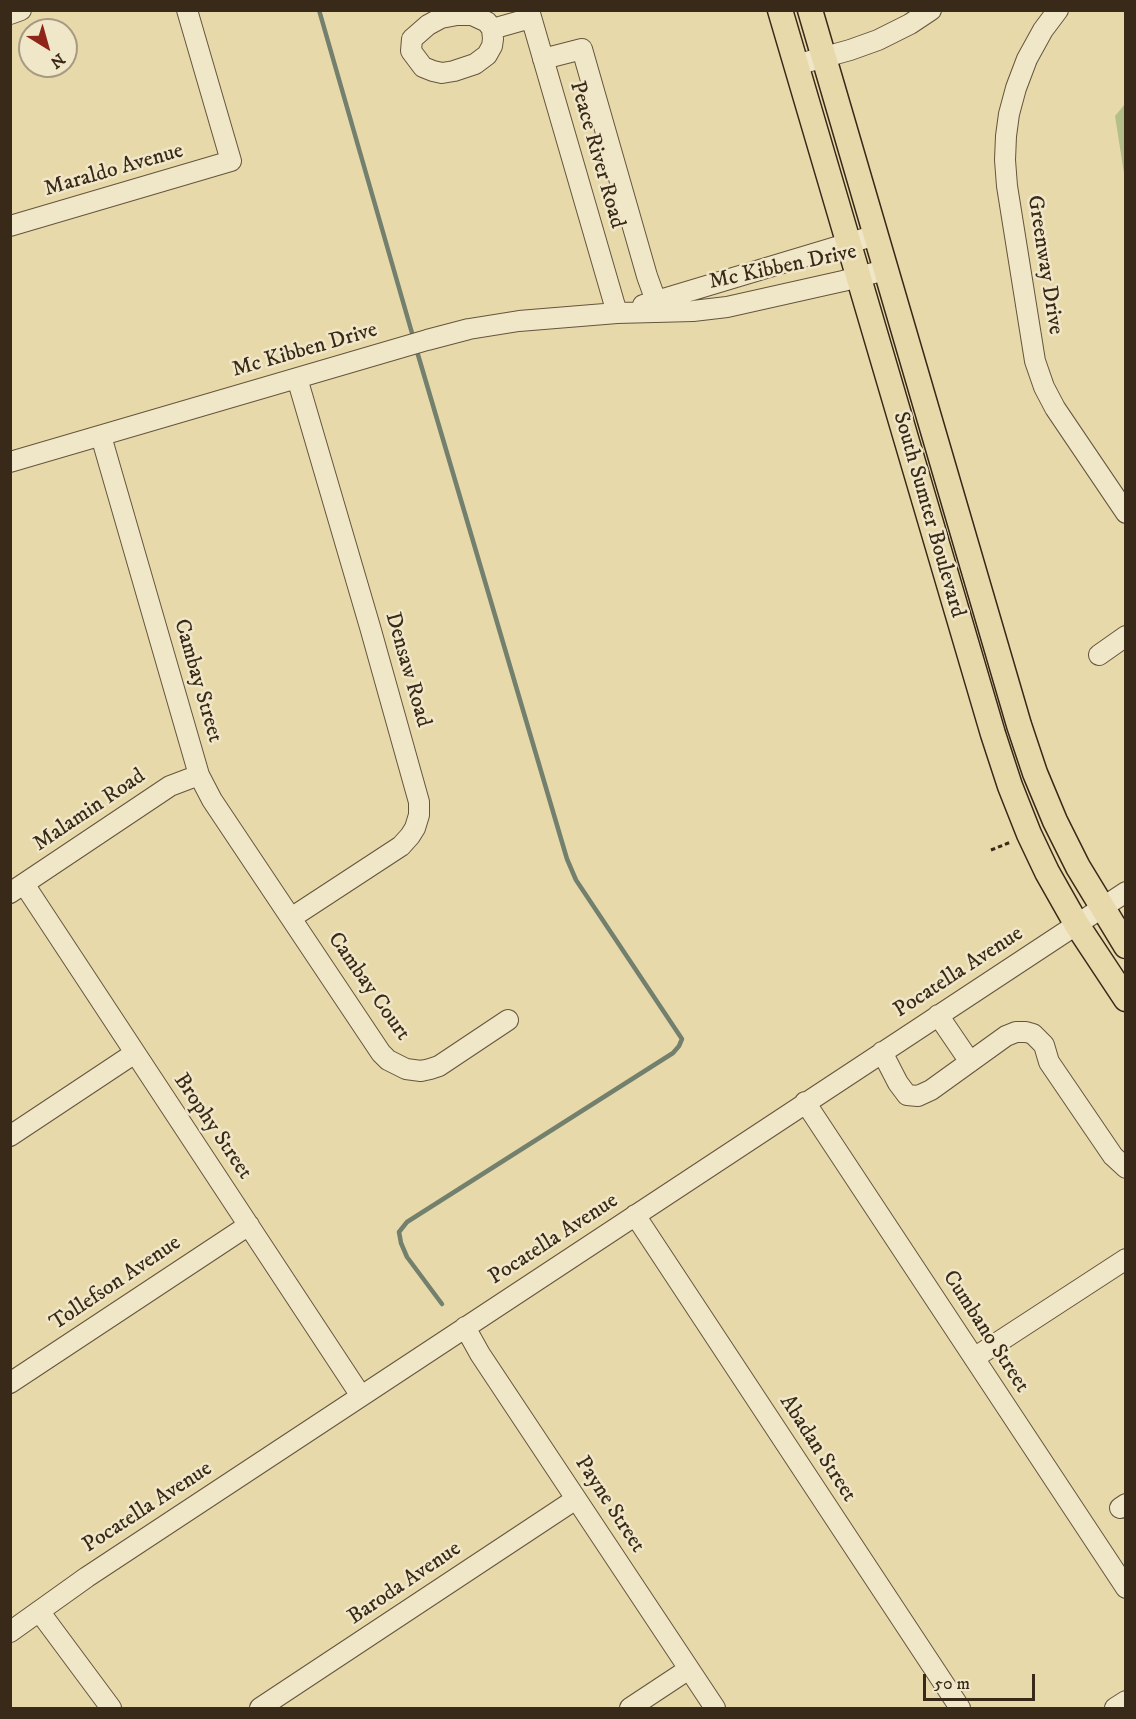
<!DOCTYPE html>
<html>
<head>
<meta charset="utf-8">
<style>
  body { margin:0 }
  #map { position:relative; width:1136px; height:1719px; overflow:hidden; background:#e8d9ab; font-family:"IM FELL DW Pica",serif }
  canvas { display:block }
  .frame { position:absolute; inset:0; border:12px solid #382918; pointer-events:none }
  .north { position:absolute; left:18px; top:18px; width:60px; height:60px; box-sizing:border-box; background:#f0e6c8; border:2px solid #a69a82; border-radius:50%; rotate:143deg; font-size:16px; font-weight:700; line-height:24px; text-align:center; color:#382918 }
  .north::after { content:''; display:block; margin:auto; width:21px; height:27px; background:#8f2418; clip-path:polygon(50% 0,100% 100%,50% 72%,0 100%) }
  .scale { position:absolute; left:923px; top:1674px; width:112px; height:27px; box-sizing:border-box; border:3px solid #382918; border-top:0; padding-left:8px; font-size:18px; line-height:21px; white-space:nowrap; color:#382918; -webkit-text-stroke:4px #f0e6c8; paint-order:stroke }
</style>
</head>
<body>
<div id="map">
<canvas width="1136" height="1719"></canvas>
<div class="frame"></div>
<div class="north">N</div>
<div class="scale">50 m</div>
</div>
<script>
const g = document.querySelector('canvas').getContext('2d');
g.lineJoin = 'round';
function paint(path, color) { g.fillStyle = color; g.fill(path, 'evenodd'); }
const toPath = rows => new Path2D(rows.map(r => 'M' + r).join(''));
function stroke(path, color, width, dash) { g.strokeStyle = color; g.lineWidth = width; g.lineCap = dash ? 'butt' : 'round'; g.setLineDash(dash || []); g.stroke(path); }
function label(font, color, halo, rows, align = 'center') {
  g.font = font + ' "IM FELL DW Pica",serif'; g.lineWidth = 5; g.setLineDash([]); g.textBaseline = 'middle'; g.strokeStyle = halo; g.fillStyle = color; for (const [text, x, y, turn = 0] of rows) {
    g.save(); g.translate(x, y); g.rotate((+turn || 0) * Math.PI / 180); g.textAlign = isNaN(turn) ? turn : align; if (halo) g.strokeText(text, 0, 0); g.fillText(text, 0, 0); g.restore();
  }
}
const green = toPath([
  [1125,104,1125,180,1115,116]
]);
const stream = toPath([
  [319,10,414,340],
  [416,348,567,859,576,880,682,1039,679,1046,673,1053,407,1222,399,1232,401,1243,407,1257,442,1304]
]);
const path = toPath([
  [991,850,1011,842]
]);
const minor = toPath([
  [529,10,617,313],
  [1058,10,1043,30,1027,59,1016,88,1009,114,1006,136,1005,160,1007,186,1035,361,1044,387,1055,408,1126,513],
  [10,14,21,10],
  [457,15,472,15,487,22,492,29,493,39,492,46,487,55,475,64,454,71,442,73,433,71,423,67,411,51,412,39,428,25,441,18,457,15],
  [492,29,531,18],
  [543,59,582,49,647,276,656,301],
  [796,65,850,50,878,40,910,24,931,10],
  [10,226,231,161,187,10],
  [643,305,876,235],
  [101,436,199,775,212,800,381,1053,388,1060,406,1069,421,1071,430,1069,439,1066,508,1020],
  [10,462,427,340,469,329,519,321,617,313,693,311,727,307,843,281,885,270],
  [1099,655,1126,636],
  [24,884,361,1396],
  [10,893,170,786,199,775],
  [291,918,401,846,410,836,415,828,419,815,419,802,370,627,297,378],
  [938,1015,970,1062],
  [882,1052,898,1083,907,1095,918,1096,931,1090,1006,1036,1016,1032,1026,1032,1033,1034,1044,1045,1049,1062,1113,1156,1126,1168],
  [805,1102,1126,1588],
  [10,1136,135,1053],
  [635,1215,960,1708],
  [465,1327,480,1354,715,1708],
  [974,1358,1126,1259],
  [10,1383,249,1225],
  [1120,1508,1126,1504],
  [39,1611,111,1708],
  [10,1632,87,1577,1126,892],
  [260,1708,576,1499],
  [630,1708,689,1669],
  [1115,1708,1126,1701]
]);
const major = toPath([
  [780,10,993,734,1010,786,1029,834,1047,872,1077,925,1126,999],
  [810,10,1019,725,1035,773,1055,821,1078,867,1126,946]
]);
const streetNames = [
  ["Peace River Road",596,155,74],
  ["Maraldo Avenue",114,171,-16],
  ["Greenway Drive",1044,265,81],
  ["Mc Kibben Drive",783,268,-12],
  ["Mc Kibben Drive",305,351,-16],
  ["South Sumter Boulevard",928,515,74],
  ["Densaw Road",407,670,74],
  ["Cambay Street",197,681,74],
  ["Malamin Road",90,811,-34],
  ["Pocatella Avenue",959,973,-33],
  ["Cambay Court",368,987,55],
  ["Brophy Street",212,1127,56],
  ["Pocatella Avenue",554,1240,-33],
  ["Tollefson Avenue",116,1284,-34],
  ["Cumbano Street",985,1332,57],
  ["Abadan Street",817,1449,57],
  ["Payne Street",609,1505,57],
  ["Pocatella Avenue",148,1508,-33],
  ["Baroda Avenue",405,1584,-34]
];
paint(green, '#b5bf89');
stroke(stream, '#72806d', 4.5);
stroke(minor, '#64553d', 22);
stroke(major, '#382918', 27);
stroke(path, '#382918', 3, [4.5, 3]);
stroke(minor, '#f0e6c8', 20);
stroke(major, '#e8d9ab', 24);
label('22px', '#382918', '#f0e6c8', streetNames);
</script>
</body>
</html>
